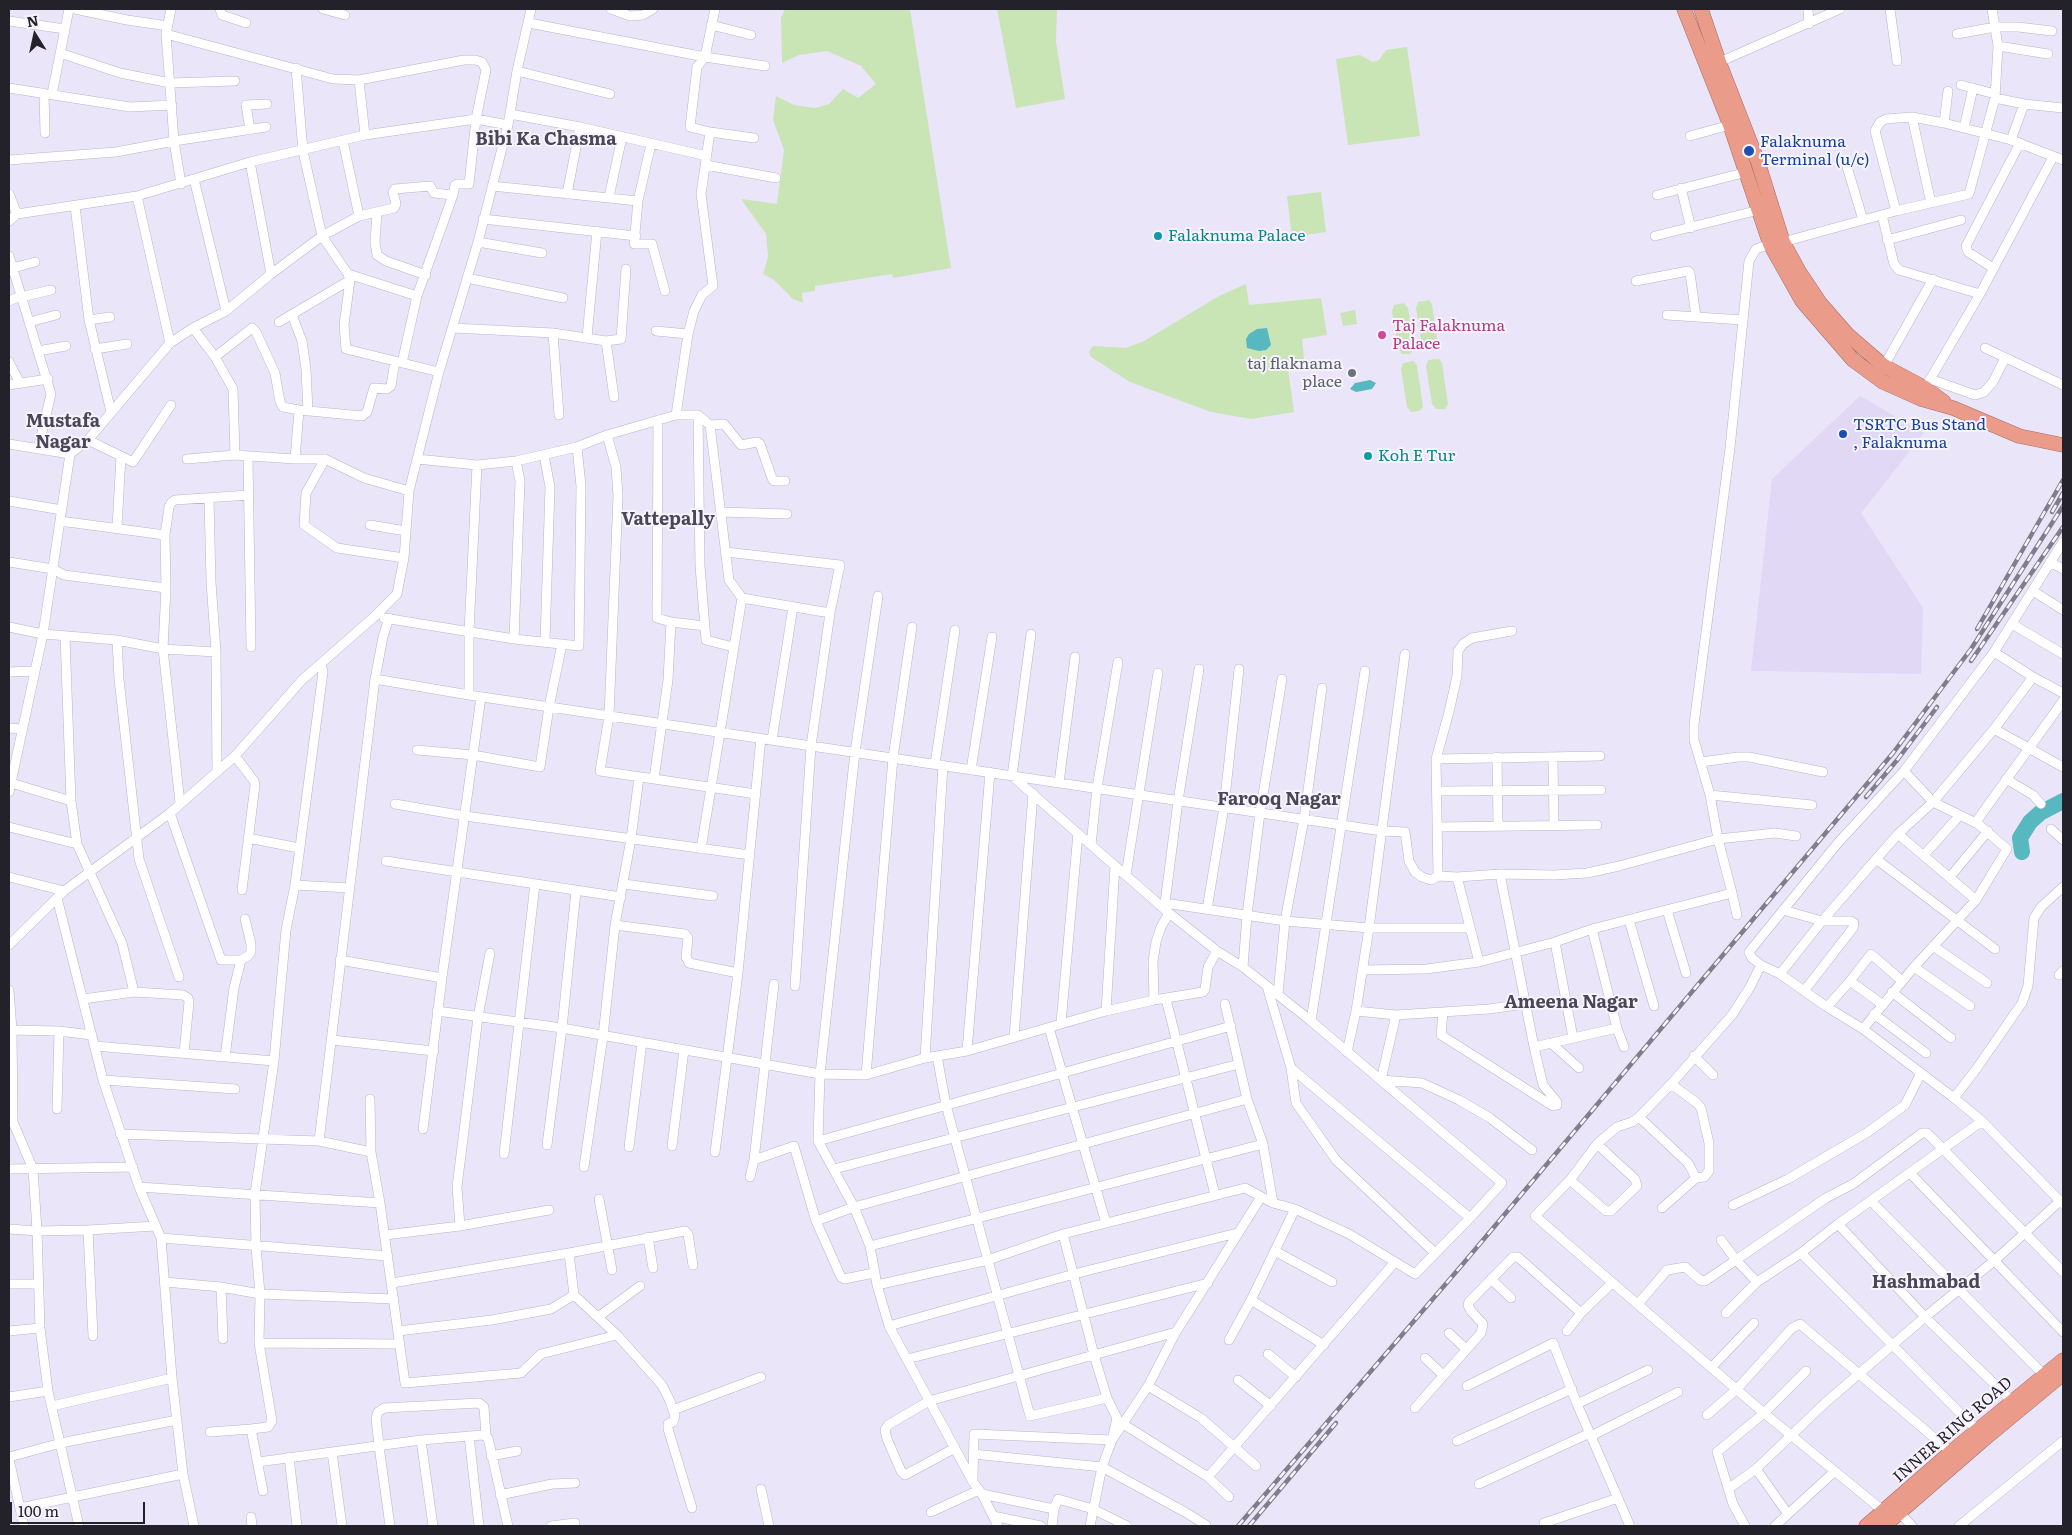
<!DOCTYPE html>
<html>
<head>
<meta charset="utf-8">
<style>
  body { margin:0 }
  #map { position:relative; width:2072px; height:1535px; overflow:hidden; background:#ebe5fa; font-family:Literata,serif }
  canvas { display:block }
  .frame { position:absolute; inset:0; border:10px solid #232129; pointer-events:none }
  .north { position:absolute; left:10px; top:10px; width:50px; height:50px; -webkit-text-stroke:4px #f7f4fd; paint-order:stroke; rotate:350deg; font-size:14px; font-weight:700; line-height:20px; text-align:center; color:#232129 }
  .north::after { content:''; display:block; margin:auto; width:18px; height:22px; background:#232129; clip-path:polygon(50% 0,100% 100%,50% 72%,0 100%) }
  .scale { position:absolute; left:10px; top:1502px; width:135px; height:22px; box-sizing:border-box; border:2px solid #232129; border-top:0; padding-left:6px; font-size:15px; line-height:18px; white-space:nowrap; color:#232129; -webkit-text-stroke:4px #f7f4fd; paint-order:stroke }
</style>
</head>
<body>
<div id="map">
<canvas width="2072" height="1535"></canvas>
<div class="frame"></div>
<div class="north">N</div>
<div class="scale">100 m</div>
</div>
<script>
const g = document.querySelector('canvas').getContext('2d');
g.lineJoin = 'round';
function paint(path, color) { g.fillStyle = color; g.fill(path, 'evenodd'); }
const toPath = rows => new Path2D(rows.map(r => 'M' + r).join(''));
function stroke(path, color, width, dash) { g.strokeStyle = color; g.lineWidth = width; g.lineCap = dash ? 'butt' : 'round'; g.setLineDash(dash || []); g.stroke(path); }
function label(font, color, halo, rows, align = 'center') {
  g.font = font + ' Literata,serif'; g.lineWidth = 4; g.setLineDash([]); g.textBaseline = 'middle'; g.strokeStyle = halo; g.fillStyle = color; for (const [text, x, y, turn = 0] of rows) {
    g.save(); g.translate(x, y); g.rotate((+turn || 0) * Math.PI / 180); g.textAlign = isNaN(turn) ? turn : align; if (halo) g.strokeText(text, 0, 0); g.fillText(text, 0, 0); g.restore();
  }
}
const built = toPath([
  [1860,396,1924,433,1861,513,1923,608,1921,674,1751,671,1772,479]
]);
const green = toPath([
  [785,9,910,9,951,268,893,278,892,274,815,286,815,291,802,293,803,303,793,299,774,280,763,274,768,257,766,234,741,199,777,204,784,150,773,120,776,96,794,105,815,108,829,104,843,89,858,98,876,84,861,66,827,51,799,55,782,63,781,18],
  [997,9,1057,9,1056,41,1065,99,1016,108],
  [1407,47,1420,136,1348,145,1336,59,1360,55,1373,62,1379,60,1386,50],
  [1321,192,1326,232,1292,237,1287,196],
  [1246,284,1249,305,1321,298,1327,335,1302,339,1304,359,1287,362,1294,412,1251,419,1211,412,1130,382,1091,357,1089,352,1093,346,1126,348,1144,341,1219,296],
  [1429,300,1432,304,1438,346,1435,350,1426,351,1422,345,1416,308,1418,302],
  [1404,303,1408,308,1414,349,1410,354,1402,354,1398,349,1392,311,1394,305],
  [1355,310,1357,324,1343,326,1340,313],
  [1439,359,1442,363,1448,404,1445,409,1436,409,1432,404,1426,366,1428,360],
  [1413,361,1417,365,1423,407,1419,411,1411,412,1407,407,1401,369,1403,363]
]);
const water = toPath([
  [1267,328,1271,345,1266,350,1259,351,1247,348,1246,339,1249,334,1257,329],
  [1370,380,1376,383,1372,389,1356,392,1350,389,1355,383]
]);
const river = toPath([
  [2022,852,2020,838,2030,822,2040,813,2063,801]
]);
const minor = toPath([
  [75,9,127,20,168,26],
  [171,9,166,34,174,141,181,184],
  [220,9,222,15,246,23],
  [323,9,345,15],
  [611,9,630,16,643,15,653,9],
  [1808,9,1809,24],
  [1890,9,1897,61],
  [9,21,65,29],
  [529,23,705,57,765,66],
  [711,25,751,35],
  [166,34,333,79,359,80,464,60,475,60,482,62,486,70,476,119,469,184,457,184,455,185,453,195,417,296,402,363],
  [1957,34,1995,27,2018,27,2052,31],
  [1998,46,2048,54],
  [60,53,120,73,170,83,235,81],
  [1715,64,1840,9],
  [296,68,303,151,322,236,348,274,350,280,344,325,346,349,439,372],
  [517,71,610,94],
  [359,80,365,135],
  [1961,85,1995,94],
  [9,88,130,107,172,105],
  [44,93,45,133],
  [52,94,69,9],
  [1995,98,2024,104,2063,108],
  [510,114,580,127,707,156],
  [1912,117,1931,203],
  [1944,123,1948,91],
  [1964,128,1973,88],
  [250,130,246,105,267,104],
  [710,132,754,138],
  [1690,136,1730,125],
  [2011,140,2024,104],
  [343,141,359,216],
  [651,144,638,201,634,244,652,244,665,291],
  [9,160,116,152,174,141,266,127],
  [1845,160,1863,220],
  [250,162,271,274],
  [706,165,776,178],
  [194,179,226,311],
  [492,186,638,201],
  [1681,188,1691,228],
  [9,194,17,214],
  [567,194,580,127],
  [1657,195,1747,172],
  [137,196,170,343],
  [609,197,622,137],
  [75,206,89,320,111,412],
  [1896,211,1875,131,1880,122,1886,119,1912,117,1944,123,2011,140,2063,160],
  [377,212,375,242,377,255,386,261,426,275],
  [1882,215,1894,264,1899,270,1980,294],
  [483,219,636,236],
  [9,221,17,214,137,196,250,162,365,135,476,119,508,125],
  [1655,236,1759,210],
  [1887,240,1961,220],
  [478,242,542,253],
  [9,256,51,394,38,449],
  [1993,268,1968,252,1966,246,2020,143],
  [9,269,35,262],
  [348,274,417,296],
  [467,278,563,298],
  [1636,281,1688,271,1690,273,1696,317],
  [21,297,51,290],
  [9,301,21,296],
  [292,315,302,341,306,369,308,411],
  [1667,315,1743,320],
  [89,320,110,317],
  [29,322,56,315],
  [279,322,350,280],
  [193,328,215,357,233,389,235,455],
  [453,328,553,333,606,341,621,339,626,269],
  [656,331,688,334],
  [553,333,559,415],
  [587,337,597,231],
  [606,341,614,397],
  [1985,348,2063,385],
  [95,349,127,344],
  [38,351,66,346],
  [215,357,252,328,256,332,275,373,280,402,283,407,299,410,362,416,367,412,374,388,387,389,391,386,395,361],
  [9,362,20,383],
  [1884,366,1933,279],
  [1930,379,1975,395,1984,392,1993,382,2005,358],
  [9,385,48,379],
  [1925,388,1980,294,2053,157],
  [676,415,698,415,710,425,729,580,742,598,701,849],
  [698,415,700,566,706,640,733,647],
  [710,425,724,424,741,445,757,442,760,444,772,478,774,481,785,481],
  [607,435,616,467,618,496,609,716,600,771,756,794],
  [88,440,133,462,171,405],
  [9,444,70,454],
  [544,455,550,487,545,642],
  [248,457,251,647],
  [187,459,235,455,295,459,325,459],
  [295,459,299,410],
  [417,459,477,465,516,461,577,447,607,435,676,415,688,334,694,311,702,295,713,286,701,194,710,132,690,127,697,67,705,57,715,9],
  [209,499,211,582,216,652,217,772],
  [9,501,62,510],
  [721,512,787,514],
  [60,521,165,535],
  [370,525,406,531],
  [117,527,121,456],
  [2063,542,1994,652,1904,771,1837,844,1749,952,1752,958,1761,965,1780,974,1827,1007,1863,1029,1954,1098,1982,1121,2063,1204],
  [726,552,840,565,830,613,811,746,795,986],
  [404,558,337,548,304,525,306,493,325,459,364,478,409,491],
  [9,562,53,569,64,575,166,588],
  [2050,562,2063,569],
  [2033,591,2063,610],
  [878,596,855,752,820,1074,818,1141,854,1207,870,1246,877,1285,889,1326,973,1482,982,1494,998,1526],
  [742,598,830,613],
  [384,618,514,639,579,646,581,486,577,447],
  [671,622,705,626],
  [2012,624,2063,654],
  [9,627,43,634,117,640,163,649,216,652],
  [65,636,71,801,77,844,122,943,134,992],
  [514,639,520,481,516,461],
  [117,640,119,679,139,859,179,977],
  [1994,652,2033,677,2063,693],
  [9,672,35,671],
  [375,679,469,695,1382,831,1405,832,1409,861,1415,872,1422,877,1431,880,1438,876,1457,877,1500,874,1554,875,1587,873,1619,866,1718,839,1710,795,1694,740,1694,724,1730,448,1749,261,1756,249,1770,244,1783,242,1896,211,1969,194,1995,98,1998,46,1992,9],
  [469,695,469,632,477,465],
  [9,728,22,729],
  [1994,729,2033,677],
  [772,740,793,607],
  [417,750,473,755,540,767,549,707,562,644],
  [235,756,254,781,255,785,242,890],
  [1497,757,1498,826],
  [1553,757,1554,825],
  [1436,759,1600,756],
  [1701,762,1738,757,1749,757,1823,772],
  [935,764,955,630],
  [971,770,992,637],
  [1904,771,1933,802,1978,824],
  [654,779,668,680,671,622,657,618,658,420],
  [2006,779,2033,795,2041,804],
  [11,783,71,801],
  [1059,783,1075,657],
  [1437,791,1601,790],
  [9,792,43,634,70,454,88,440,170,343,193,328,226,311,271,274,322,236,359,216,394,208,396,204,393,192,395,189,430,186,434,193,453,195],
  [1710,795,1812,805],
  [180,803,163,649,166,588,165,535,169,507,171,503,175,500,249,495],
  [395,804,465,816,750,855],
  [170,813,221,960,241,960,248,956,251,952,251,944,245,919],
  [9,827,77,844],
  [1437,827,1597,825],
  [2051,829,2063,840],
  [1898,834,1976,900],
  [248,838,299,848],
  [1091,845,1097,788,1118,662],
  [1924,855,1960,815],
  [1876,859,1995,949],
  [386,861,621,897],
  [1126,875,1158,673],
  [1438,876,1436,759,1449,712,1457,676,1458,651,1463,644,1472,638,1512,631],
  [9,877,64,891],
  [1457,877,1479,962],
  [1950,877,1988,831],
  [624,884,713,896],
  [295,885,349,888],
  [1732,893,1737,915],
  [57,898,103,1080,139,1187,161,1238,172,1378,183,1474,194,1526],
  [1165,903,1285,921,1369,928,1469,928],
  [1159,905,1165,903,1178,801,1199,669],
  [1207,909,1224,807,1239,669],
  [1667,910,1686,973],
  [1783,910,1822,921,1851,921,1854,923,1853,928,1804,991],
  [1629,920,1654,1006],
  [615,925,685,934,688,938,686,957,689,963,738,973],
  [1592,929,1617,1028,1624,1047],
  [1555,942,1573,1038],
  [9,945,64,891,170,813,235,756,302,680,374,617,397,594,404,558,409,491,439,372,478,242,508,125,517,71,531,9],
  [1933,946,1987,983],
  [340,960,442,978],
  [1761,965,1750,987,1732,1015,1671,1084,1639,1117,1632,1122,1617,1127,1597,1144,1570,1180,1535,1216,1764,1413,1887,1514],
  [1243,967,1247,915,1260,813,1282,679],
  [1914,967,1970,1006],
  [1362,970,1426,969,1479,962,1555,942,1592,929,1732,893,1718,839,1775,833,1796,836],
  [1780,974,1822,921,1898,834,1933,802,1994,729,2063,767],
  [2059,975,2063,971],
  [1850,981,1883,1005],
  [1267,986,1291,1068,1470,1218],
  [9,990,12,1030,13,1122,33,1169,37,1231,40,1328,48,1391,79,1526],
  [1892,992,1951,1038],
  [1278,994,1285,921,1304,819,1322,688],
  [83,999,134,992,183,995,188,998,189,1002,184,1053],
  [1166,999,1215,1195],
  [1154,1000,1153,961,1156,942,1161,927,1169,913],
  [1225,1004,1247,1099,1263,1144,1273,1203],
  [1827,1007,1850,981,1871,954,1902,981],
  [437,1011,562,1028,820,1074,866,1075,925,1058,967,1051,1106,1011,1154,1000,1203,992,1205,989,1208,967,1217,951],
  [1106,1011,1115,866],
  [1356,1011,1396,1015,1489,1009,1525,1004],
  [1443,1012,1441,1035,1553,1106,1557,1105,1557,1102,1543,1085,1534,1047,1500,874],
  [1874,1014,1926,1053],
  [1396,1015,1381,1080,1422,1083,1459,1100,1490,1118,1532,1150],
  [1311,1021,1365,671],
  [1061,1023,1078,833],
  [1049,1028,1106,1223],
  [1863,1029,1914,967,1976,900,2007,849,1978,824,1978,819,2063,701],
  [9,1030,59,1031,92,1035],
  [1014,1037,1033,793],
  [332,1040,434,1051],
  [1551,1043,1579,1068],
  [95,1046,274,1061],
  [1534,1047,1617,1028],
  [967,1051,990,772],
  [1347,1052,1356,1011,1369,928,1405,654],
  [937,1056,946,1105,1030,1416,1107,1398],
  [1694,1056,1713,1075],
  [225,1057,234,988,241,960],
  [925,1058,943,765],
  [1291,1068,1296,1103,1336,1160,1435,1253],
  [866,1075,893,758,912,627],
  [103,1080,235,1089],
  [1954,1098,1977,1068,2022,1003,2028,986,2034,918,2041,907,2063,887],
  [370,1099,371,1152,380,1203,405,1383,521,1373,541,1354,617,1335,662,1385,670,1401,675,1416,673,1422,668,1424,668,1429,692,1508],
  [57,1109,59,1031],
  [1639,1117,1688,1163,1696,1178],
  [423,1129,442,978,481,697],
  [120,1134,319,1141,371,1152],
  [319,1141,375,679,383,637,389,618],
  [818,1141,1231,1026],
  [547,1145,562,1028,576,891],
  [672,1146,684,1050],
  [629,1147,642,1042],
  [715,1152,738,973,761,738],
  [504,1154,535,884],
  [754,1160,794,1146,816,1221,841,1277,844,1279,874,1273],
  [584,1167,603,1036,615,925,631,839,639,777],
  [9,1169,133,1167],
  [834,1169,1239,1064],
  [1910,1173,2063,1332],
  [750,1177,754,1160,774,984],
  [1570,1180,1606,1211,1611,1211,1637,1186,1635,1179,1597,1144],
  [139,1187,380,1203],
  [599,1199,612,1270],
  [1871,1201,2044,1375],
  [1733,1205,1788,1179,1868,1132,1905,1105,1921,1073],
  [1662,1208,1696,1178,1704,1177,1709,1171,1709,1143,1701,1108,1697,1103,1671,1084],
  [816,1221,854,1207,1247,1099],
  [1838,1224,1925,1317,2013,1402],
  [460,1226,457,1187,478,1017,490,953],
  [9,1229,37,1231,88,1230,156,1226],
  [88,1230,93,1336],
  [385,1235,460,1226,549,1210],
  [648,1237,653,1268],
  [161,1238,388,1256],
  [1721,1240,1736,1260,1826,1198,1853,1184,1922,1133,1927,1133,1944,1150,2063,1272],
  [870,1246,1263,1144],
  [1275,1251,1332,1282],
  [569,1253,685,1231,688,1234,693,1265],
  [1801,1253,1978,1431],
  [1491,1279,1511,1298],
  [165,1282,221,1287,260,1294,394,1299],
  [1757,1282,1801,1253,1838,1224,1982,1121],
  [392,1283,569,1253,574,1295,617,1335],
  [9,1284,38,1284],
  [877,1285,988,1260,1063,1234,1245,1188,1273,1203,1295,1209,1349,1234,1415,1274,1470,1218,1502,1183,1311,1021,1243,967,1217,951,1169,913,1012,776,1031,634],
  [221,1287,223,1339],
  [1251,1300,1324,1345],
  [1638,1304,1667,1270,1685,1267,1700,1280,1705,1281,1736,1260,1757,1282,1726,1313],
  [598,1317,640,1286],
  [889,1326,1074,1274,1237,1233],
  [9,1331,40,1328],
  [398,1331,492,1320,551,1309,574,1295],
  [1567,1331,1581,1313,1612,1283],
  [1449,1333,1466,1349],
  [1229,1340,1251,1300,1295,1209],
  [259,1343,400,1344],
  [1268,1354,1296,1377],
  [1425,1358,1443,1375],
  [907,1359,1208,1283],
  [1711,1368,1754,1323],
  [1238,1380,1271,1406],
  [1148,1386,1201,1418,1256,1466],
  [1467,1386,1553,1343,1577,1404,1630,1526],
  [9,1397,48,1391],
  [1577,1404,1648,1370],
  [52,1406,172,1378],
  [1415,1408,1481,1333,1483,1324,1471,1311,1468,1305,1469,1302,1513,1257,1518,1257,1581,1313],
  [673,1410,761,1377],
  [1707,1415,1737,1389,1792,1328,1800,1324,1951,1452],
  [1123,1424,1208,1477,1229,1497],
  [251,1429,268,1427,272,1421,259,1343,260,1294,256,1247,255,1194,274,1061,286,930,295,885,323,672,321,664],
  [210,1432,251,1429,263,1491],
  [469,1436,479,1526],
  [1591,1436,1678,1392],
  [421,1440,433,1526],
  [1457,1441,1572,1389],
  [955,1448,905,1475,901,1471,887,1439,885,1430,888,1425,929,1401,1176,1332],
  [332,1452,342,1526],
  [973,1454,1102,1467,1185,1512,1206,1525],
  [491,1456,517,1451],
  [9,1457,61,1443,177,1420],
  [289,1457,297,1526],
  [9,1459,24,1526],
  [258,1462,421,1440,483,1435,488,1438,508,1526],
  [1756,1469,1788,1514],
  [1208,1477,1395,1262],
  [973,1480,974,1434,1112,1440,1117,1418,1107,1398,1094,1355,1063,1234],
  [1479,1484,1590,1433],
  [761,1489,769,1526],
  [1728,1489,1756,1469,1825,1403,1925,1317,1994,1261,2060,1201],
  [982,1494,1054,1509],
  [500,1495,552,1484,575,1483],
  [20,1508,183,1474],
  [931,1512,979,1490],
  [1900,1513,1912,1526],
  [993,1516,1041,1526],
  [251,1517,252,1526],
  [1544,1523,1618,1498],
  [390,1526,379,1446,376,1418,378,1412,384,1408,479,1403,484,1407,486,1436],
  [551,1526,575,1523],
  [1052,1526,1054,1509,1058,1499,1093,1509,1127,1526],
  [1090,1526,1102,1467,1112,1440,1148,1386,1176,1332,1261,1197],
  [1745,1526,1733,1504,1717,1452,1764,1413,1806,1371],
  [1775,1526,1835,1471],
  [1959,1526,2063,1441]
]);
const highway = toPath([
  [1684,9,1730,125,1770,244,1802,301,1827,330,1853,360,1883,382,1921,399,1953,408,2019,436,2063,445],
  [1701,9,1719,62,1758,162,1783,242,1800,273,1820,303,1848,335,1884,366,1925,388,1944,402],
  [1866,1526,1951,1452,2063,1360],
  [1884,1526,1982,1441,2063,1374]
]);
const rail = toPath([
  [2052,512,2063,493],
  [1977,629,2063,480],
  [1971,661,2063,527],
  [1866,797,1898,759,1937,707],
  [1238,1526,1462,1265,1893,753,1971,649,2063,506],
  [1249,1526,1336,1423]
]);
const markers = [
  [1749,151,6,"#1a4fb4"],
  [1158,236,5,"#0f9aa8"],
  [1382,335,5,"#d1479c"],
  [1352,373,5,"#6b7280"],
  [1843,434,5,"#1a4fb4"],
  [1368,456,5,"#0f9aa8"]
];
const transitNames = [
  ["Falaknuma",1760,142],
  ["Terminal (u/c)",1760,160],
  ["TSRTC Bus Stand",1853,425],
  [", Falaknuma",1853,443]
];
const cultureNames = [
  ["Falaknuma Palace",1168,236],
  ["Koh E Tur",1378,456]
];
const hotelNames = [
  ["Taj Falaknuma",1392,326],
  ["Palace",1392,344]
];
const worshipNames = [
  ["taj flaknama",1342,364],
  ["place",1342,382]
];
const streetNames = [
  ["INNER RING ROAD",1953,1430,-41]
];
const neighbourhoodNames = [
  ["Bibi Ka Chasma",546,140],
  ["Mustafa",63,422],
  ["Nagar",63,443],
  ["Vattepally",668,520],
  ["Farooq Nagar",1279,800],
  ["Ameena Nagar",1571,1003],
  ["Hashmabad",1926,1283]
];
paint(built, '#e0d8f5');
paint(green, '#c9e5b6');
paint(water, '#57b8bf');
stroke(river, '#57b8bf', 16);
stroke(minor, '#b9b4c8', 10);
stroke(highway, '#a57068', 15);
stroke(minor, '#fff', 9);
stroke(highway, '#eb9b8a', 14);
stroke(rail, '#817d8b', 4.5);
stroke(rail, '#f7f4fd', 2.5, [8]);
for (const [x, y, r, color] of markers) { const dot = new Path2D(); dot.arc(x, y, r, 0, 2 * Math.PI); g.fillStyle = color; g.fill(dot); stroke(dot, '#f7f4fd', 2); }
label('16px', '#164399', '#f7f4fd', transitNames, 'left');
label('16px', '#0d838f', '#f7f4fd', cultureNames, 'left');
label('16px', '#b23c85', '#f7f4fd', hotelNames, 'left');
label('16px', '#5b616d', '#f7f4fd', worshipNames, 'right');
label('16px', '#232129', '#f7f4fd', streetNames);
label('bold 18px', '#4b4657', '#f7f4fd', neighbourhoodNames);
</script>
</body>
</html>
